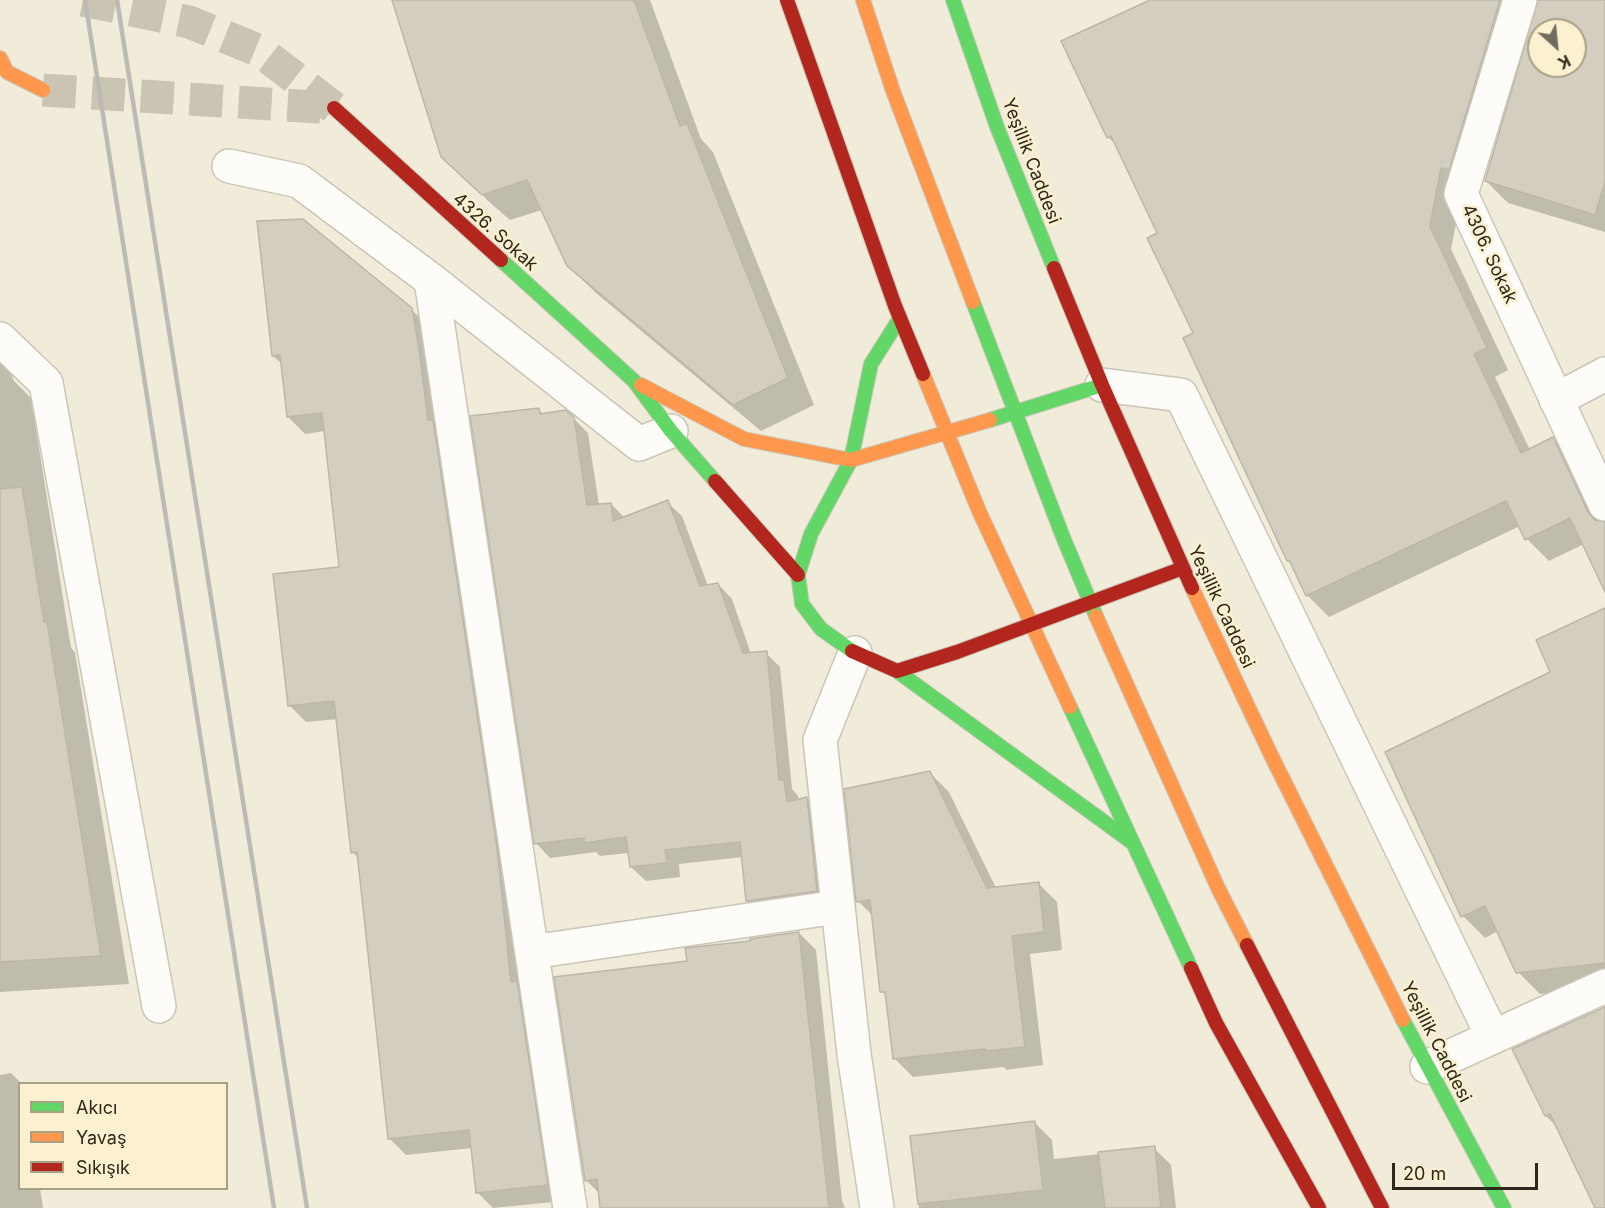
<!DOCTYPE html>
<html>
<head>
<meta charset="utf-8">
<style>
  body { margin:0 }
  #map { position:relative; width:1605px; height:1208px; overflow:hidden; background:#f1ebd9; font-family:Inter,sans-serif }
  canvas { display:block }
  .legend { position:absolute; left:18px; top:1082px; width:210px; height:108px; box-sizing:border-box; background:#fbf0cf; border:2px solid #a8a087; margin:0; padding:8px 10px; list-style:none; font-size:18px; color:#2c281b }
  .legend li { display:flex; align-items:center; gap:12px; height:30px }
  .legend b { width:30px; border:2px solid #a8a087 }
  .north { position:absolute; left:1527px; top:18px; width:60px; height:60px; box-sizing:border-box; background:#fbf0cf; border:2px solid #a8a087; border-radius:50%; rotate:153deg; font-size:16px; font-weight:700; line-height:24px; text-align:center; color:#2c281b }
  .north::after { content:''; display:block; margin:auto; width:21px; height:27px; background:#716c5e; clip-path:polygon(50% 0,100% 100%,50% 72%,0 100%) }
  .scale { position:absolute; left:1392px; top:1163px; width:146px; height:27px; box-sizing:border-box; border:3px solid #2c281b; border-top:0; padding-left:8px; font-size:18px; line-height:21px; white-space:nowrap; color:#2c281b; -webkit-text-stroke:4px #fbf0cf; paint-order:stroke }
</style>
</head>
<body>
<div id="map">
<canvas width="1605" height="1208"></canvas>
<ul class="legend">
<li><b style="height:8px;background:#63d668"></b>Akıcı</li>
<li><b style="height:8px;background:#ff974d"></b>Yavaş</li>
<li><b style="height:8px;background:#b3261e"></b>Sıkışık</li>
</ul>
<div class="north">K</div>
<div class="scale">20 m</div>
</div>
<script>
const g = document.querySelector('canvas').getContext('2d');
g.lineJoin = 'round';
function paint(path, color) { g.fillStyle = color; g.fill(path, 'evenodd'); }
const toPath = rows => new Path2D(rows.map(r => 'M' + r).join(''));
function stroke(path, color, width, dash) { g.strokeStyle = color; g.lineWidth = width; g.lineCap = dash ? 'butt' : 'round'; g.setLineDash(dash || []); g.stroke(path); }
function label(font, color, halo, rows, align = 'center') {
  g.font = font + ' Inter,sans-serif'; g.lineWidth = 5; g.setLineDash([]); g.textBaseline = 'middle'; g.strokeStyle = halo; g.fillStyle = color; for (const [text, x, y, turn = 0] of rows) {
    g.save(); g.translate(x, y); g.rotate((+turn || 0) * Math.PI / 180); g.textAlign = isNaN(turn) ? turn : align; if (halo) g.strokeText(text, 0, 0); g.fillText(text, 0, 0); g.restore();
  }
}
const shadow = toPath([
  [391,0,650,0,701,139,713,152,814,405,761,431,596,293,568,266,542,210,510,220,487,200,467,178,394,3],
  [1154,0,1605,0,1605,232,1508,203,1486,181,1540,2,1530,8,1463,189,1451,249,1508,370,1495,377,1530,450,1553,439,1575,461,1605,524,1605,589,1584,544,1549,561,1527,539,1520,526,1329,617,1307,595,1294,566,1288,561,1185,339,1195,334,1159,234,1118,147,1108,137],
  [1539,30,1575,30,1575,66,1539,66],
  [411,309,428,326,564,1201,493,1208,477,1192,472,1148,406,1155,389,1138,359,859,353,852,338,719,306,722,289,705,341,568,325,431,305,434,288,417,282,364,273,356],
  [0,362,10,372,14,381,31,398,71,648,75,652,129,984,0,992],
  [539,410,544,415,573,418,588,433,599,505,611,504,625,518,667,502,682,516,708,586,718,584,732,599,751,654,766,653,780,667,792,789,798,796,799,801,807,799,821,813,831,905,762,915,747,901,743,857,679,864,680,877,646,881,631,867,629,853,600,856,596,852,550,858,536,843],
  [1605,609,1605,987,1540,994,1518,972,1498,931,1485,938,1463,916,1552,672],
  [930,773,949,792,996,888,1038,883,1057,902,1062,950,1030,954,1043,1065,1006,1070,1004,1067,913,1077,894,1058,887,996,882,991,874,917,858,901],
  [799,933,816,950,842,1201,845,1208,602,1208,600,1194,586,1180,688,963,752,942],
  [1605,1008,1605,1208,1596,1208,1558,1128,1546,1116],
  [11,1073,22,1084,20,1084,20,1188,40,1188,43,1208,0,1208,0,1075],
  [1035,1123,1052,1140,1054,1159,1154,1148,1171,1165,1176,1208,919,1208,912,1137]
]);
const building = toPath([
  [392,0,634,0,680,126,687,123,788,378,733,405,567,266,527,180,482,195,441,157,392,0],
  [1150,0,1500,0,1449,170,1441,168,1430,226,1487,348,1474,354,1521,453,1553,437,1588,512,1595,520,1605,522,1605,592,1570,518,1525,540,1506,501,1306,596,1289,560,1287,561,1183,338,1193,333,1147,238,1157,233,1111,136,1107,138,1061,41,1150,0],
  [1538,0,1605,0,1605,182,1595,215,1485,181,1538,0],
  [1539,30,1575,30,1575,66,1539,66,1539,30],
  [303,219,412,308,419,348,428,420,433,420,497,848,511,982,517,981,548,1185,476,1193,469,1130,388,1139,357,852,351,853,334,701,288,706,273,574,339,567,322,413,287,417,280,355,272,356,257,221,303,219],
  [539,408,540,414,566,410,574,417,587,505,611,503,613,521,668,500,700,586,718,583,743,653,767,651,779,780,784,780,787,802,807,797,817,891,746,901,740,842,665,850,667,863,630,867,626,837,584,843,584,838,534,844,470,416,539,408],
  [22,487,44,622,47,622,101,956,0,962,0,489,22,487],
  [1605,608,1605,963,1516,973,1485,906,1461,917,1385,752,1550,672,1536,640,1605,608],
  [930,771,987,888,1039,882,1044,932,1012,936,1025,1047,986,1051,985,1049,893,1059,885,992,880,992,870,900,856,902,844,789,930,771],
  [799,932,829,1208,600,1208,597,1179,585,1181,554,977,687,961,685,948,750,941,750,939,799,932],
  [1605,1007,1605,1208,1595,1208,1550,1114,1545,1116,1512,1049,1605,1007],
  [1035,1121,1043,1190,918,1204,910,1136,1035,1121],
  [1155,1146,1161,1208,1105,1208,1098,1152,1155,1146]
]);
const secondaryTunnel = toPath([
  [83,0,189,22,260,51,334,108],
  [43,90,334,108]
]);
const street = toPath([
  [1520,0,1461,194,1605,504],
  [229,166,299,181,431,280,639,444,671,431],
  [431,280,570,1208],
  [0,339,46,383,159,1006],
  [1102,385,1181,395,1493,1037],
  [1556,400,1605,374],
  [855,653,820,740,854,1054,877,1208],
  [532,952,837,907],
  [1427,1067,1605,986]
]);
const fast = toPath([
  [953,0,997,127,1054,268],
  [501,260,634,381,671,431,715,481],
  [973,302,1063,537,1096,616],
  [990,420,1102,385],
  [852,651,821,629,802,604,798,575,811,534,851,460,871,364,900,318],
  [897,671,1133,843],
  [1070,707,1191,968],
  [1403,1020,1504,1208]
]);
const slow = toPath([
  [863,0,893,91,973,302],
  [0,58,7,72,43,90],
  [923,374,979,511,1070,707],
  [641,385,744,439,851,460,990,420],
  [1192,588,1271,755,1403,1020],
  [1096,616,1218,888,1247,945]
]);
const jam = toPath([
  [787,0,895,306,923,374],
  [334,108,501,260],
  [1054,268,1102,385,1192,588],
  [715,481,798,575],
  [852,651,897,671,957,652,1183,568],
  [1247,945,1382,1208],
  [1191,968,1216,1023,1319,1208]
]);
const rail = toPath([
  [85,0,274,1208],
  [117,0,307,1208]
]);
const streetNames = [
  ["Yeşillik Caddesi",1031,161,69],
  ["4326. Sokak",495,232,42],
  ["4306. Sokak",1489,254,65],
  ["Yeşillik Caddesi",1221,607,65],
  ["Yeşillik Caddesi",1436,1042,63]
];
paint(shadow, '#0003');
paint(building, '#d3cec0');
stroke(building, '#bbb6a8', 1.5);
stroke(secondaryTunnel, '#cac4b3', 33, [33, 16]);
stroke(street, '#cac6b7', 36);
stroke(fast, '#cac6b7', 16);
stroke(slow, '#cac6b7', 16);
stroke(jam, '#cac6b7', 16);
stroke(street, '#fdfcf9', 33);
stroke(fast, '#63d668', 14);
stroke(slow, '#ff974d', 14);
stroke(jam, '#b3261e', 14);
stroke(rail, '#bbbbb6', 4.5);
label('18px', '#2c281b', '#fbf0cf', streetNames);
</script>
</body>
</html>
